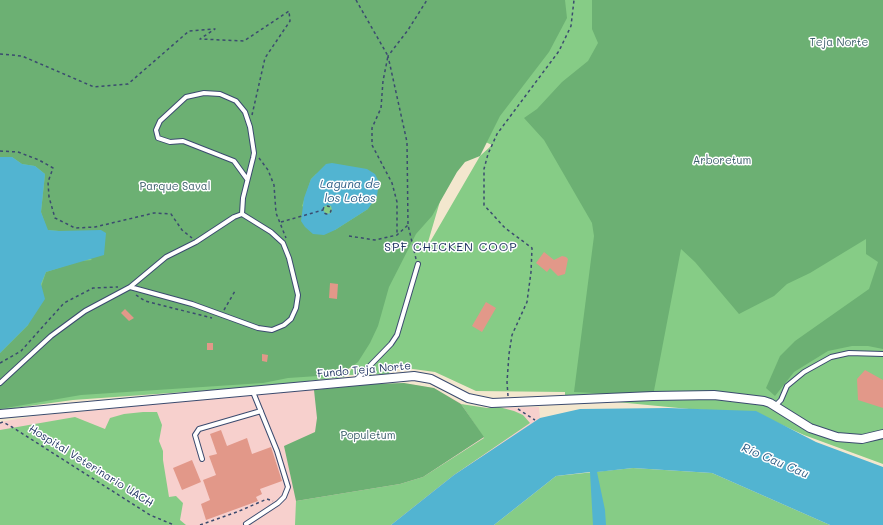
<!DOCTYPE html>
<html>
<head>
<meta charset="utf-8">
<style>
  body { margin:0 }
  canvas { display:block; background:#f3e7ce }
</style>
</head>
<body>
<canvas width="883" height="525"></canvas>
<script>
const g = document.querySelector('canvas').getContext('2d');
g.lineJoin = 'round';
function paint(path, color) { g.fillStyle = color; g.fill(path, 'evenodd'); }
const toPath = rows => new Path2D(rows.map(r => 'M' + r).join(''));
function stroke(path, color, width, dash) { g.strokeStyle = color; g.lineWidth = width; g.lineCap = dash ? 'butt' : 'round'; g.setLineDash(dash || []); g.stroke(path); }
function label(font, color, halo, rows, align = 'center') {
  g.font = font + ' Mali,sans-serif'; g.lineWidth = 3; g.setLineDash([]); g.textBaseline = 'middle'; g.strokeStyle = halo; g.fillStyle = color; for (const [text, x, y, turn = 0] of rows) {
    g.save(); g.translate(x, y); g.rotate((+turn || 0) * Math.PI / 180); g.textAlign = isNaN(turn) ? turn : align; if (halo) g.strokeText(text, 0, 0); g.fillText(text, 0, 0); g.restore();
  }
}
const built = toPath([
  [404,383,434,388,464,405,487,408,539,407,540,418,391,525,0,525,0,422,35,416,157,404,369,384]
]);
const green = toPath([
  [0,0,883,0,883,464,804,435,756,413,689,409,565,397,565,392,476,391,435,372,391,366,389,374,348,375,368,338,345,236,344,377,255,387,73,400,0,410],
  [464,132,492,145,480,156,426,249,455,150],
  [461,404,487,408,499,407,514,411,523,415,530,423,454,475,391,525,295,525,296,501,400,484,423,477,484,438],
  [143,412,157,412,162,425,159,441,163,451,163,460,169,497,176,496,183,503,180,520,186,525,0,525,0,430,75,417,105,429,110,418,124,414],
  [633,468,712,473,830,525,494,525,556,476]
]);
const forest = toPath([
  [0,0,565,0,567,18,549,52,500,116,480,156,465,162,457,172,432,216,416,234,389,287,378,326,370,343,358,362,347,370,344,377,344,371,318,376,288,378,263,383,81,395,0,409,0,353,28,325,46,272,80,261,92,260,59,231,47,230,41,212,45,174,35,166,22,164,12,157,0,157],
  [341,165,356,168,368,209,335,230,302,206,311,179,316,174],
  [592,0,883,0,883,349,868,346,852,346,828,351,794,372,775,396,766,388,780,356,795,341,869,289,878,262,866,254,866,239,810,273,787,284,774,296,739,314,695,262,681,249,653,396,574,392,594,236,592,223,544,140,524,118,537,109,562,82,588,61,598,43,592,29],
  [404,383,434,388,461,404,484,437,423,477,400,484,296,501,284,446,315,432,317,418,314,390,369,384]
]);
const water = toPath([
  [0,157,12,157,22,164,35,166,45,174,41,212,48,230,59,231,101,230,106,233,104,255,46,272,41,284,45,299,28,325,0,353],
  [332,163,367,169,375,174,379,182,377,196,368,209,335,230,324,235,313,234,305,227,301,221,304,198,311,179,326,164],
  [328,205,331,206,332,210,331,213,326,214,323,210,323,207],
  [668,408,756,411,816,442,883,467,883,525,830,525,712,473,633,468,597,472,605,510,606,525,593,525,590,472,556,476,494,525,391,525,454,475,540,418,580,409]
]);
const building = toPath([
  [544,252,554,260,562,256,566,257,568,259,565,274,558,276,550,268,547,272,536,263],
  [330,283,338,284,337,299,329,298],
  [486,302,496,308,482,332,472,326],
  [125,309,134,318,129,321,121,313],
  [207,343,213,343,213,350,207,350],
  [262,354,268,355,267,362,262,361],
  [865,370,883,380,883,408,858,400,857,379],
  [221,430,227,446,247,438,252,454,271,447,282,481,260,489,262,494,256,497,258,501,206,520,201,504,210,500,203,480,216,475,209,456,217,454,210,434],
  [192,460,201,482,182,490,173,468]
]);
const path = toPath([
  [356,0,388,56,383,81,381,108,372,128,372,145,392,183,397,202,397,235],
  [0,54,22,56,94,87,128,84,189,31,215,29,200,39,244,41,289,11,290,21,265,58,252,115],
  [0,151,18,152,39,160,53,168,48,182,49,197,55,218,75,228,95,227,154,213,171,214,182,230,192,238],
  [259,158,268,170,274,185,276,213,286,238],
  '323 210a4 4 0 1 1 8 0a4 4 0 1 1-8 0Z',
  [281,222,323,210],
  [349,236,375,240,397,235,408,225],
  [416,259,408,225,407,142,388,56,408,30,427,0],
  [136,295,145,301,212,318],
  [224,310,235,291],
  [0,363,21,351,64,303,93,288,118,287],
  [508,396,507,382,509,354,512,335,527,302,531,272,532,248,505,228,484,205,484,169,488,154,497,134,559,51,571,26,574,0],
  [518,409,535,420],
  [0,423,3,422,12,427,150,515,174,525],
  [200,525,237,512,267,499,273,501]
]);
const lane = toPath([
  [242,214,243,198,253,158,254,153,250,127,245,112,236,101,220,94,204,93,186,97,160,121,156,130,158,138,170,142,183,141,234,161,247,179],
  [354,382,391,344,397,335,418,264],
  [0,383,51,336,85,311,130,287,166,257,196,242,234,217,242,214,271,232,283,243,289,258,298,295,296,308,291,319,284,325,272,330,258,328,192,304,130,287],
  [775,406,781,400,787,386,804,372,831,357,849,353,883,354],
  [202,459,195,435,199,429,261,411],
  [246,524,278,503,284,497,288,487,277,451,253,392]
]);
const street = toPath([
  [0,414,414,376,431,379,468,398,492,403,653,396,714,395,764,401,770,403,810,428,837,437,862,439,883,434]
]);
const parkNames = [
  ["Teja Norte",839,43],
  ["Arboretum",722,161],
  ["Parque Saval",175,187],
  ["Populetum",368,436]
];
const streetNames = [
  ["Fundo Teja Norte",364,370,-5],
  ["Hospital Veterinario UACH",91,466,32]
];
const waterNames = [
  ["Laguna de",350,184],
  ["los Lotos",350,198],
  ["Río Cau Cau",775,461,23]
];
const neighbourhoodNames = [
  ["SPF CHICKEN COOP",451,247]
];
paint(built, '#f7d0cd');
paint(green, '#86cc86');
paint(forest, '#6cb073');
paint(water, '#52b4d1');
paint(building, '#e29889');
stroke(lane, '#3b4b6f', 6);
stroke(street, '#3b4b6f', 10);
stroke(path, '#3b4b6f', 1.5, [3, 3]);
stroke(lane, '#fff', 4);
stroke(street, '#fff', 8);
label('11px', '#3b5e6a', '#fff', parkNames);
label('11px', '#1b2f5e', '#fff', streetNames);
label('italic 12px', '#2e5e86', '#fff', waterNames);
g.letterSpacing = '1px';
label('12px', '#1b2f5e', '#fff', neighbourhoodNames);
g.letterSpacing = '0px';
</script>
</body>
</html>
